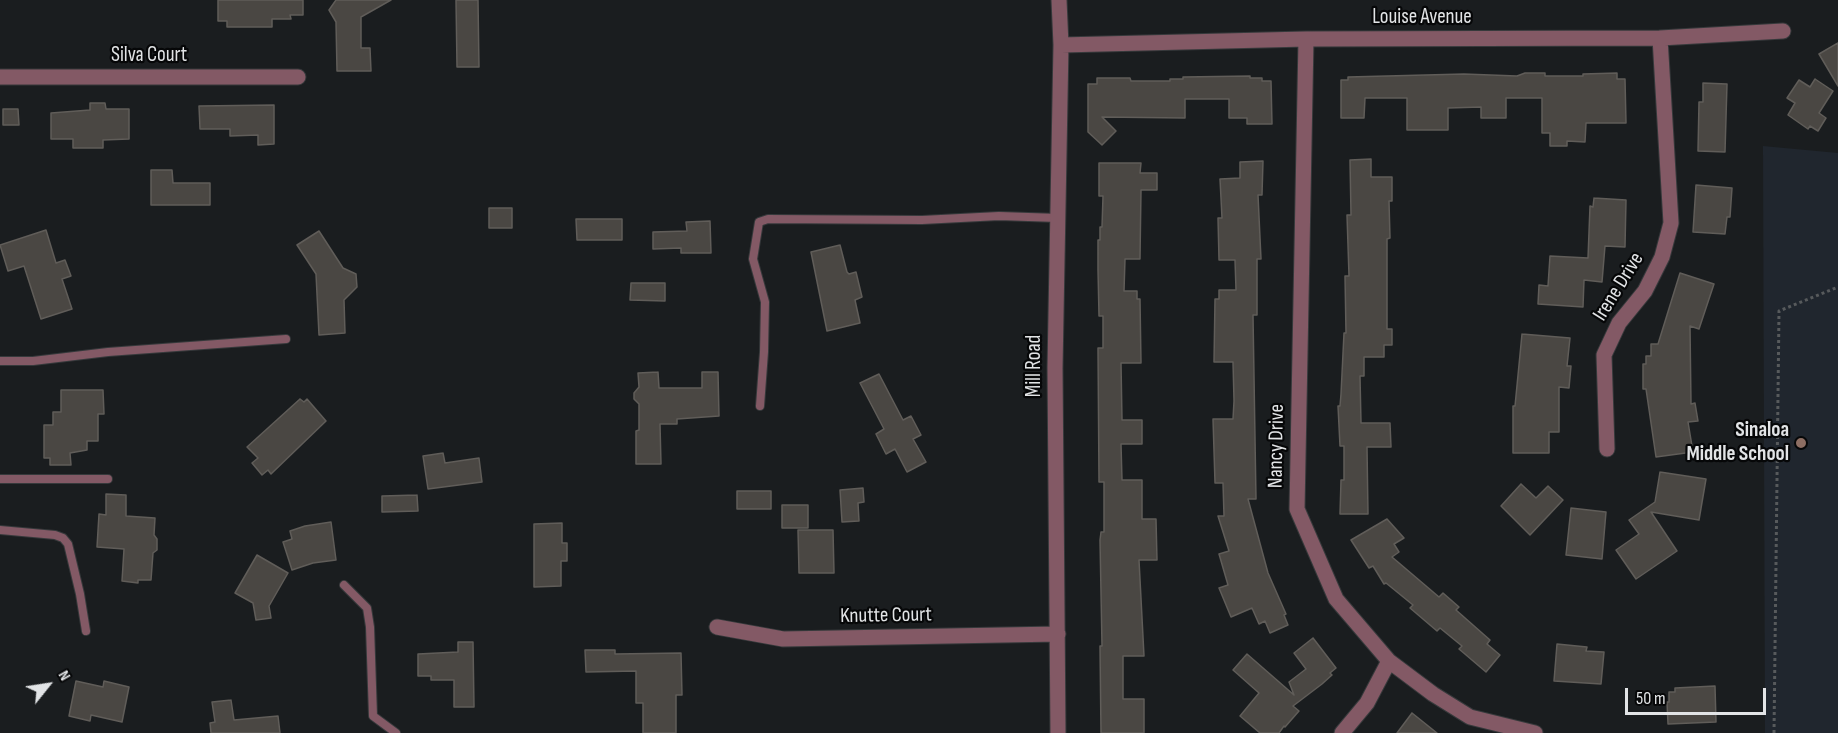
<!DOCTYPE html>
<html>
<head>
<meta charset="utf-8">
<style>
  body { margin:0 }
  #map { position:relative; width:1838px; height:733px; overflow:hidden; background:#1a1d1f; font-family:"Sofia Sans Condensed",sans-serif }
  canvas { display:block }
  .north { position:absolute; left:18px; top:655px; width:60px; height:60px; -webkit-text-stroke:4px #060708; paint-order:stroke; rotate:60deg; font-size:16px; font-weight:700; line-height:24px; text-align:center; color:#e2e4e6 }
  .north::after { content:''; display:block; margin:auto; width:21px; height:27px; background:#e2e4e6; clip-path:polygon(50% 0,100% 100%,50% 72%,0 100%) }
  .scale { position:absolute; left:1625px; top:688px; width:141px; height:27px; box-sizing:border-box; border:3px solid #e2e4e6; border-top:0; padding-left:8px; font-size:18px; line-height:21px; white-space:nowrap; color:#e2e4e6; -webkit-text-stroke:4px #060708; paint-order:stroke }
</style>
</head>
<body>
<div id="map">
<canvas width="1838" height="733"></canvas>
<div class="north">N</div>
<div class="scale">50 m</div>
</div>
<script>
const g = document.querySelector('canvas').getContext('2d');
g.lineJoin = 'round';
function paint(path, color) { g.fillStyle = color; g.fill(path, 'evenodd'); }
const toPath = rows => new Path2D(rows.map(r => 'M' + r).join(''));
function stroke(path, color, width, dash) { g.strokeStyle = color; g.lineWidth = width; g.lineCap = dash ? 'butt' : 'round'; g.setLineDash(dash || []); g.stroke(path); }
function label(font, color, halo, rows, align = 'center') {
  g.font = font + ' "Sofia Sans Condensed",sans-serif'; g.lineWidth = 4.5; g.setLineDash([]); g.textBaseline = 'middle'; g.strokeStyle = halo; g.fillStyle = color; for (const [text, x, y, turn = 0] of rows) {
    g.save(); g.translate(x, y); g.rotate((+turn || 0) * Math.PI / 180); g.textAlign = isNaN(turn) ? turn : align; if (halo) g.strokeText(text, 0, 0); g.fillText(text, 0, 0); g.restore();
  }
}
const built = toPath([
  [1763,146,1838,153,1838,733,1765,733]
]);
const building = toPath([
  [218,0,303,0,303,15,290,15,291,19,272,19,272,27,227,27,227,21,218,21,218,0],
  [336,0,391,0,361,17,361,48,370,48,371,71,337,71,336,22,329,10,336,0],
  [456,0,478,0,479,67,457,67,456,0],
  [1838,43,1838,86,1819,54,1838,43],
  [1525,73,1545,73,1545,76,1583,76,1583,74,1617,73,1617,79,1625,79,1626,123,1586,123,1585,142,1567,141,1567,146,1550,146,1550,133,1542,133,1542,98,1506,98,1506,118,1481,118,1481,107,1448,108,1448,130,1407,130,1407,98,1365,98,1364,118,1341,118,1341,80,1348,80,1348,77,1464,74,1517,76,1525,73],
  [1250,76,1250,78,1262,78,1262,81,1271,81,1272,124,1247,124,1247,118,1229,118,1229,99,1185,99,1185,118,1102,117,1116,131,1102,145,1088,132,1088,84,1097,84,1097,78,1130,78,1131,81,1170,81,1170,79,1183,79,1183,77,1250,76],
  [1815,79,1833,91,1819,113,1826,118,1818,131,1810,126,1808,129,1788,115,1795,103,1787,98,1799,80,1810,87,1815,79],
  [1703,83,1727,84,1725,152,1698,151,1699,102,1703,102,1703,83],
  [90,103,105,103,106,109,129,109,129,139,103,140,103,148,73,148,73,139,51,139,51,113,90,110,90,103],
  [274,105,274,144,258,145,258,135,230,136,230,129,200,129,199,106,274,105],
  [3,109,18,109,19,125,3,125,3,109],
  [1371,159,1371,177,1392,177,1392,201,1389,201,1390,238,1387,239,1387,329,1392,329,1392,345,1384,345,1384,357,1364,357,1364,376,1360,376,1361,423,1390,423,1391,447,1367,447,1368,514,1340,514,1341,480,1344,480,1344,446,1340,446,1338,406,1340,406,1341,394,1344,333,1346,333,1345,276,1349,276,1347,215,1351,215,1350,160,1371,159],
  [1263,161,1262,195,1258,195,1261,259,1257,259,1257,315,1253,315,1256,499,1248,499,1268,573,1286,614,1284,615,1288,625,1270,633,1265,621,1259,624,1252,608,1231,617,1219,588,1228,585,1219,554,1229,551,1218,516,1224,516,1223,483,1215,483,1213,419,1233,419,1234,401,1233,362,1214,362,1215,299,1219,299,1219,290,1236,290,1235,260,1219,260,1218,218,1222,218,1220,179,1240,178,1240,162,1263,161],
  [1099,163,1141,163,1140,173,1157,173,1157,190,1141,190,1140,259,1125,259,1124,291,1137,291,1137,299,1140,299,1141,363,1121,363,1122,420,1142,420,1142,444,1121,444,1122,480,1142,480,1142,519,1156,519,1157,560,1139,560,1144,656,1123,656,1123,699,1144,699,1144,733,1101,733,1100,646,1102,646,1100,540,1101,532,1104,532,1104,482,1099,482,1098,348,1103,348,1103,316,1099,316,1098,270,1098,240,1100,240,1100,227,1102,227,1103,196,1099,196,1099,163],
  [151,170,172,170,173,183,210,183,210,205,151,205,151,170],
  [1696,185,1732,188,1730,217,1727,217,1725,234,1693,232,1696,185],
  [1594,198,1626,200,1625,247,1605,246,1602,282,1584,280,1583,307,1538,304,1539,285,1548,286,1550,256,1588,258,1590,206,1593,207,1594,198],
  [489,208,512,208,512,228,489,228,489,208],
  [576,219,622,219,622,240,577,240,576,219],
  [710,221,711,253,681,253,681,248,653,249,653,232,687,231,686,222,710,221],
  [46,230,56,263,65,260,71,276,62,279,72,309,41,319,24,266,8,271,0,245,46,230],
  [319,231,343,268,356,274,357,287,344,300,345,333,319,335,316,274,297,245,319,231],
  [840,245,847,272,849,274,856,272,862,297,855,300,860,323,827,331,811,252,840,245],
  [1680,273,1714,284,1699,329,1690,326,1691,404,1695,403,1698,421,1688,422,1693,452,1656,457,1646,389,1643,389,1643,364,1646,364,1646,356,1651,356,1651,344,1658,344,1680,273],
  [631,283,665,283,665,301,630,300,631,283],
  [1522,334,1570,338,1567,366,1571,366,1569,388,1559,387,1559,432,1549,432,1549,453,1513,453,1513,406,1515,406,1522,334],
  [658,372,659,388,702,388,702,372,718,372,719,416,677,419,677,424,660,424,661,464,636,464,636,431,639,430,639,404,634,399,634,393,639,387,638,373,658,372],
  [879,374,903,420,911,416,921,435,913,439,926,462,907,472,895,449,886,454,876,434,884,429,860,383,879,374],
  [61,390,103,390,104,414,98,414,98,441,87,441,87,450,70,453,71,465,50,465,50,458,44,458,44,425,53,425,53,412,61,412,61,390],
  [300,399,304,402,307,399,326,421,271,474,268,470,262,475,252,463,258,458,247,447,300,399],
  [443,453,445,463,479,458,482,482,428,489,423,456,443,453],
  [1660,472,1706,479,1699,520,1651,512,1677,551,1636,579,1616,550,1639,534,1629,520,1655,502,1660,472],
  [1521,484,1536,498,1548,486,1563,500,1530,535,1501,506,1521,484],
  [863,488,864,502,858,503,859,521,842,522,840,490,863,488],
  [737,491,771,491,771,509,737,509,737,491],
  [106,494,126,495,126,516,155,518,154,535,157,539,157,550,153,553,151,580,138,580,138,583,122,581,124,549,97,547,99,514,106,515,106,494],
  [417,495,418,511,382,512,382,496,417,495],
  [782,505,808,505,808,528,782,528,782,505],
  [1571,508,1606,512,1602,559,1566,555,1571,508],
  [1387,519,1404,538,1394,544,1399,552,1392,557,1439,597,1443,593,1459,607,1456,610,1490,640,1487,644,1500,655,1486,672,1459,649,1462,646,1440,628,1437,631,1410,608,1413,605,1386,583,1384,584,1373,566,1369,568,1351,540,1387,519],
  [331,522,336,560,313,563,292,570,283,542,292,539,290,531,305,526,331,522],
  [562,523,562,543,567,543,567,561,561,561,561,586,534,587,534,524,562,523],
  [798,530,833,530,834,573,799,573,798,530],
  [257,555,288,573,269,606,271,618,256,620,253,603,235,593,257,555],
  [1313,638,1336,668,1330,673,1332,675,1322,684,1293,706,1299,711,1285,727,1284,726,1279,733,1260,733,1240,716,1259,693,1233,670,1247,654,1294,695,1289,682,1306,669,1294,653,1313,638],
  [458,642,473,642,474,707,454,707,454,680,431,680,431,676,418,676,418,654,458,652,458,642],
  [1557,644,1587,647,1586,651,1604,652,1601,684,1554,681,1557,644],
  [585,650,615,650,615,654,681,653,682,695,676,695,676,733,643,733,643,703,636,703,636,671,586,672,585,650],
  [76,681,103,687,104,681,129,687,122,722,91,715,90,721,69,716,76,681],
  [1715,686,1716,722,1668,724,1667,702,1669,702,1669,692,1675,692,1675,688,1715,686],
  [231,700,234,720,278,716,280,733,211,733,210,723,215,722,212,702,231,700],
  [1412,713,1437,733,1397,733,1412,713]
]);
const path = toPath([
  [1774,733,1779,311,1838,287]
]);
const service = toPath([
  [0,361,33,361,108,352,286,339],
  [760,406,764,352,765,302,753,259,759,222,768,219,922,220,999,216,1058,218],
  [0,479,108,479],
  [0,530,55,535,63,538,68,544,80,594,86,631],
  [344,585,367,608,370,627,373,716,396,733]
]);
const minor = toPath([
  [1306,39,1297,509,1336,599,1389,661,1433,694,1470,717,1535,733],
  [1061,45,1306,39,1660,38,1783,31],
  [0,77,298,77],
  [1607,449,1604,355,1619,323,1645,291,1662,257,1671,223,1660,38],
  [717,627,783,639,1058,634],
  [1058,733,1055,368,1061,45,1059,0],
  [1342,733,1367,703,1389,661]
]);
const markers = [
  [1801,443,6,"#8d6e63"]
];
const streetNames = [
  ["Louise Avenue",1422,18],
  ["Silva Court",149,56],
  ["Irene Drive",1619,287,-58],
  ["Mill Road",1035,366,-90],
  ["Nancy Drive",1277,446,-89],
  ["Knutte Court",886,616,-1]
];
const poiNames = [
  ["Sinaloa",1789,431],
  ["Middle School",1789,455]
];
paint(built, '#20262e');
paint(building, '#4a4743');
stroke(building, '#605d59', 1.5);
stroke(service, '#36393b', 10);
stroke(minor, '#36393b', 17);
stroke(path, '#575a5c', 3, [3, 3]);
stroke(service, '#835965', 8);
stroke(minor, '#835965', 15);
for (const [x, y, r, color] of markers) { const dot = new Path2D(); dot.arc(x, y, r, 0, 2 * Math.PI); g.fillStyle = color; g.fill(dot); stroke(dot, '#060708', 2); }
label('21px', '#e2e4e6', '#060708', streetNames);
label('bold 21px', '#e2e4e6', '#060708', poiNames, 'right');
</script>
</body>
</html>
